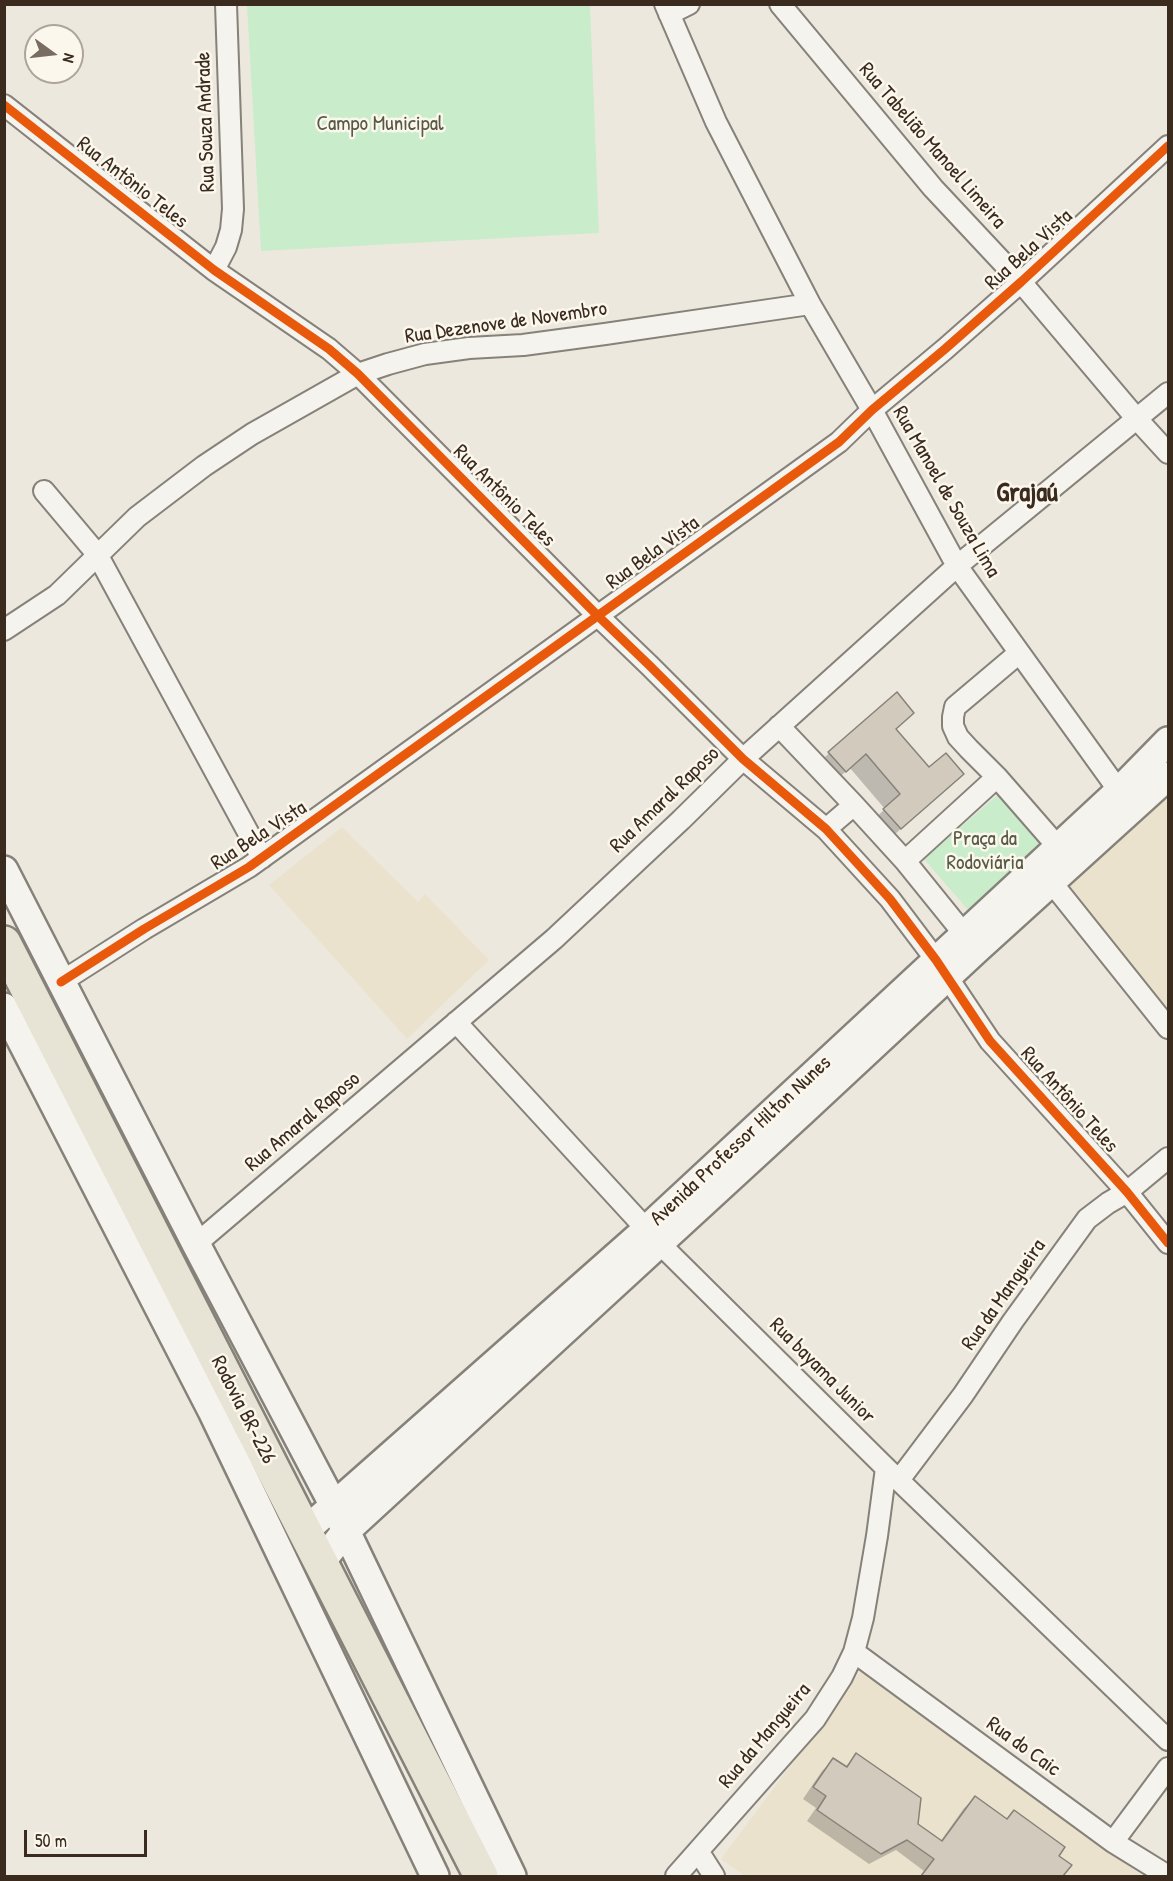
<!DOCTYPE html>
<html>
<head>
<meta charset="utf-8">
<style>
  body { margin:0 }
  #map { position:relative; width:1173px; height:1881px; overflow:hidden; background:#ede8de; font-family:"Patrick Hand",sans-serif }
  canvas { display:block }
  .frame { position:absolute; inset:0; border:6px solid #3b2a1e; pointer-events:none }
  .north { position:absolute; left:24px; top:24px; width:60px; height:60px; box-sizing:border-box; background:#fbf7ec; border:2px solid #aea59a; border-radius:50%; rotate:105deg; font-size:16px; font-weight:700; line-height:24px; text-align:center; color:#3b2a1e }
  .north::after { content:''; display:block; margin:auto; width:21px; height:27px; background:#796c61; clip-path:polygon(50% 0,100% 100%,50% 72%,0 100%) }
  .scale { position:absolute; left:24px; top:1830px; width:123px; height:27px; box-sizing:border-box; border:3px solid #3b2a1e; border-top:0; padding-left:8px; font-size:18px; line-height:21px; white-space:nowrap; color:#3b2a1e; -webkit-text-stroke:4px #fbf7ec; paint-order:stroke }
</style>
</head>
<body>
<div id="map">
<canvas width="1173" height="1881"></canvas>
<div class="frame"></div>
<div class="north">N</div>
<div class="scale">50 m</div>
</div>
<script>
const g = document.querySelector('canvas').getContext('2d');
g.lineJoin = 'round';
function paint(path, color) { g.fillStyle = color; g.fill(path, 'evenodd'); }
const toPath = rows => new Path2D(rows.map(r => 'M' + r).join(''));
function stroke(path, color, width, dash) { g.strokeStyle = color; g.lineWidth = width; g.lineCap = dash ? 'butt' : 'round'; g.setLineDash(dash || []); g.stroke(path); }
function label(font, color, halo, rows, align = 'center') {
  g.font = font + ' "Patrick Hand",sans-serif'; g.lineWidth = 5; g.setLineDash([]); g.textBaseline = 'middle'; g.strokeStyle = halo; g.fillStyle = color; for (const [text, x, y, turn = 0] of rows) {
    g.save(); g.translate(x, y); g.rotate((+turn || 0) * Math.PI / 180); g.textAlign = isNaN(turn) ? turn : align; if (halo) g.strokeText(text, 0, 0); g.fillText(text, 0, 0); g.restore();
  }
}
const built = toPath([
  [1168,784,1168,1019,1061,884],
  [342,827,418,902,425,894,489,960,407,1039,269,885],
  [863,1668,1142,1876,745,1876,721,1859]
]);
const green = toPath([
  [247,5,590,5,599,233,261,251],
  [1001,792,1045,843,969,911,924,859]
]);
const shadow = toPath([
  [895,730,929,769,962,774,885,843,869,824,885,809,850,768,830,785,815,767,829,753],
  [857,1755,917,1825,940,1842,964,1808,975,1798,1006,1820,1014,1812,1057,1856,1070,1865,1061,1876,920,1876,924,1871,896,1850,869,1864,807,1821,816,1808,803,1799,822,1771,833,1760,845,1767]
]);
const building = toPath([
  [897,692,914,713,896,729,929,767,946,753,964,774,901,829,883,809,900,794,866,754,846,772,828,752,897,692],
  [856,1753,921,1798,918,1824,942,1841,975,1796,1007,1819,1014,1810,1065,1847,1059,1856,1072,1865,1063,1876,921,1876,934,1859,907,1840,881,1854,817,1810,826,1796,813,1787,833,1758,847,1767,856,1753]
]);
const street = toPath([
  [665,4,716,122,810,304,872,410,957,566,1119,791],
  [780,4,933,188,1021,282,1136,418,1168,453],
  [669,14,689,4],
  [4,105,214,270,329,349,358,374,597,615,650,666,743,759,826,829,890,899,936,960],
  [214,270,226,247,231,230,233,209,226,4],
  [44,491,97,554,262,858],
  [4,630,57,595,137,517,204,466,252,434,358,374,388,364,425,354,469,348,523,345,605,334,810,304],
  [1019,653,955,707,953,717,953,726,958,737,969,749,997,777,1058,847],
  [779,726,854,805,905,861,964,934],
  [826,829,854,805],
  [905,861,997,777],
  [1052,883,1168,1028],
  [948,978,990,1041,1127,1192,1168,1243],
  [61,982,144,929,249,867,839,442,872,410,945,349,1021,282,1168,146],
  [456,1022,659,1243,886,1468,1168,1740],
  [196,1244,554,939,681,820,743,759,957,566,1168,393],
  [899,1480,963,1395,1013,1321,1087,1219,1108,1203,1127,1192,1168,1158],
  [854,1652,1113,1842,1168,1876],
  [1113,1842,1168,1768],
  [698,1851,714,1876],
  [676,1876,815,1719,842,1677,854,1652,863,1618,877,1536,886,1468]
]);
const secondary = toPath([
  [4,870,196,1244,334,1506,512,1876],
  [4,1007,212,1411,435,1876],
  [305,1531,647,1229,1119,791,1168,741],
  [321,1562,345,1532,802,1112,976,950,1168,776]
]);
const highway = toPath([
  [4,943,481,1876]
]);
const cycleway = toPath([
  [4,105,214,270,329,349,358,374,597,615,650,666,743,759,826,829,890,899,936,960,990,1041,1127,1192,1168,1243],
  [61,982,144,929,249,867,839,442,872,410,945,349,1021,282,1168,146]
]);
const streetNames = [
  ["Rua Souza Andrade",206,122,-92],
  ["Rua Tabelião Manoel Limeira",932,146,49],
  ["Rua Antônio Teles",132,183,38],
  ["Rua Bela Vista",1029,250,-42],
  ["Rua Dezenove de Novembro",506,323,-8],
  ["Rua Manoel de Souza Lima",946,492,60],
  ["Rua Antônio Teles",504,496,45],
  ["Rua Bela Vista",653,553,-36],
  ["Rua Amaral Raposo",665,800,-44],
  ["Rua Bela Vista",259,836,-33],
  ["Rua Antônio Teles",1069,1100,48],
  ["Rua Amaral Raposo",303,1122,-40],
  ["Avenida Professor Hilton Nunes",741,1141,-43],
  ["Rua da Mangueira",1004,1295,-55],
  ["Rua bayama Junior",822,1371,45],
  ["Rodovia BR-226",243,1410,63],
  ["Rua da Mangueira",765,1736,-50],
  ["Rua do Caic",1023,1747,36]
];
const parkNames = [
  ["Campo Municipal",380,124],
  ["Praça da",985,839],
  ["Rodoviária",985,863]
];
const districtNames = [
  ["Grajaú",1027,494]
];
paint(built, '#ebe2ce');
paint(green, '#c9ecca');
paint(shadow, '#0003');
paint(building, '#d2cbbd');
stroke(building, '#868179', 1.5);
stroke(street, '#868179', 24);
stroke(secondary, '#868179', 32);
stroke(highway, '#868179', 38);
stroke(street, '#f5f3ee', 20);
stroke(secondary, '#f5f3ee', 27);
stroke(highway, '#e8e4d5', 33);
stroke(cycleway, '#e8590c', 9);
label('21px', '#3b2a1e', '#fbf7ec', streetNames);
label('21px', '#575b45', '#fbf7ec', parkNames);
label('bold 27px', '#3b2a1e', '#fbf7ec', districtNames);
</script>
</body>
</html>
